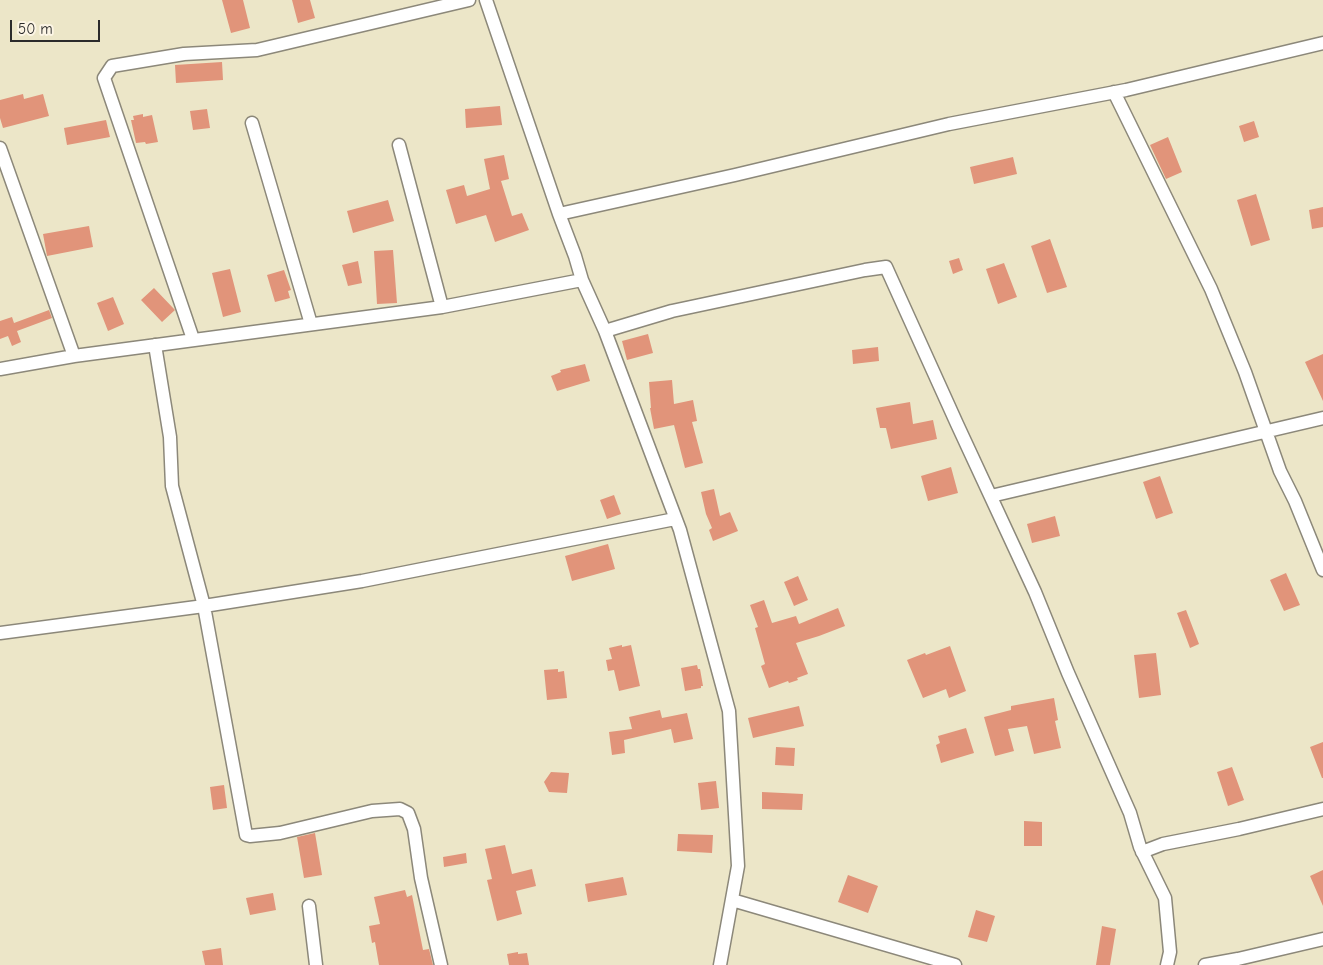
<!DOCTYPE html>
<html>
<head>
<meta charset="utf-8">
<style>
  body { margin:0 }
  #map { position:relative; width:1323px; height:965px; overflow:hidden; background:#ece6c8; font-family:"Comic Neue",sans-serif }
  canvas { display:block }
  .scale { position:absolute; left:10px; top:20px; width:90px; height:22px; box-sizing:border-box; border:2px solid #2b2b2b; border-top:0; padding-left:6px; font-size:15px; line-height:18px; white-space:nowrap; color:#2b2b2b; -webkit-text-stroke:4px #fcf5e5; paint-order:stroke }
</style>
</head>
<body>
<div id="map">
<canvas width="1323" height="965"></canvas>
<div class="scale">50 m</div>
</div>
<script>
const g = document.querySelector('canvas').getContext('2d');
g.lineJoin = 'round';
function paint(path, color) { g.fillStyle = color; g.fill(path, 'evenodd'); }
const toPath = rows => new Path2D(rows.map(r => 'M' + r).join(''));
function stroke(path, color, width, dash) { g.strokeStyle = color; g.lineWidth = width; g.lineCap = dash ? 'butt' : 'round'; g.setLineDash(dash || []); g.stroke(path); }
const building = toPath([
  [222,0,243,0,250,28,231,33],
  [292,0,310,0,315,18,298,23],
  [222,62,223,80,176,83,175,65],
  [23,94,24,99,43,94,49,116,3,128,0,118,0,100],
  [500,106,502,125,466,128,465,109],
  [207,109,210,128,193,130,190,111],
  [143,114,143,117,152,115,158,142,146,144,145,142,136,143,131,120,134,120,133,116],
  [106,120,110,137,67,145,64,128],
  [1254,121,1259,137,1244,142,1239,126],
  [1168,137,1182,172,1166,179,1150,145],
  [504,155,509,179,501,181,512,216,522,213,529,230,495,242,486,215,456,224,446,190,464,185,467,196,490,189,484,159],
  [1013,157,1017,174,974,184,970,167],
  [1256,194,1270,240,1251,246,1237,200],
  [388,200,394,221,353,233,347,211],
  [1323,207,1323,227,1312,229,1309,210],
  [89,226,93,247,47,256,43,234],
  [1050,239,1067,287,1047,293,1031,246],
  [393,250,397,303,377,304,374,251],
  [959,258,963,270,953,274,949,261],
  [358,261,362,283,348,286,342,265],
  [1004,263,1017,297,998,304,986,269],
  [230,269,241,312,223,317,212,273],
  [284,270,291,290,288,291,290,298,275,302,267,275],
  [154,288,175,310,162,322,141,300],
  [113,297,124,324,108,331,97,303],
  [49,310,52,318,17,331,21,342,12,346,8,336,0,339,0,321,12,317,14,323],
  [648,334,653,353,627,360,622,341],
  [878,347,879,361,853,364,852,350],
  [1323,354,1323,401,1305,362],
  [585,364,590,381,557,391,551,376,561,372,560,370],
  [672,380,674,404,693,400,697,421,692,422,703,463,685,468,674,425,654,429,650,408,651,408,649,382],
  [910,402,913,424,933,420,937,439,891,449,886,428,880,428,876,408],
  [951,467,958,493,928,501,921,476],
  [1160,476,1173,513,1156,519,1143,482],
  [714,489,720,516,730,512,738,531,713,541,709,530,712,528,706,514,701,492],
  [614,495,621,514,607,519,600,500],
  [1055,516,1060,536,1032,543,1027,524],
  [608,544,615,569,572,581,565,556],
  [1286,573,1300,605,1284,611,1270,580],
  [798,576,808,600,794,606,784,582],
  [764,600,772,623,796,616,799,624,838,608,845,626,819,636,796,643,808,674,797,678,798,680,789,683,788,681,769,688,761,666,765,664,755,628,758,627,750,605],
  [1186,610,1199,644,1190,648,1177,613],
  [622,645,622,647,631,645,640,686,619,691,614,670,608,671,606,660,612,659,609,648],
  [950,646,966,691,949,698,946,689,923,698,907,660,925,653,926,655],
  [1156,653,1161,695,1139,698,1134,655],
  [697,665,698,669,700,669,703,686,701,686,701,688,685,691,681,668],
  [558,669,558,672,564,671,567,698,547,700,544,670],
  [1054,698,1058,720,1055,721,1061,748,1034,754,1027,726,1008,729,1014,751,995,756,984,717,1011,710,1011,706],
  [799,706,804,726,753,738,748,718],
  [660,710,662,718,687,713,693,739,674,743,671,729,624,740,625,753,612,755,609,732,632,729,629,717],
  [966,728,974,753,941,763,936,745,940,743,938,736],
  [1323,742,1323,778,1322,778,1310,747],
  [776,747,795,748,794,766,775,765],
  [1232,767,1244,800,1228,806,1217,772],
  [551,772,569,773,567,793,549,792,544,782],
  [716,781,719,808,701,810,698,783],
  [224,785,227,808,213,810,210,787],
  [762,792,803,794,802,810,762,809],
  [1024,821,1042,822,1042,846,1024,846],
  [315,833,322,875,304,878,297,837],
  [678,834,713,835,712,853,677,851],
  [505,845,512,874,532,869,536,886,516,891,522,914,497,921,487,880,492,879,485,849],
  [466,853,467,863,444,867,443,857],
  [1323,870,1323,906,1310,876],
  [848,875,878,886,868,913,838,902],
  [623,877,627,895,588,902,585,884],
  [405,890,407,897,412,895,423,950,429,949,433,965,379,965,375,942,372,943,369,926,380,924,374,897],
  [273,893,276,910,250,915,246,898],
  [976,910,995,916,987,942,968,937],
  [1102,926,1116,929,1110,965,1096,965],
  [221,948,223,965,205,965,202,951],
  [518,952,518,954,527,953,529,965,509,965,507,954]
]);
const minor = toPath([
  [486,0,559,214,575,256,582,280,605,331,680,530,729,711,738,866,720,965],
  [1114,92,1211,289,1245,372,1280,471,1295,501,1323,570],
  [252,123,311,324],
  [399,145,442,307],
  [0,148,74,356],
  [559,214,735,175,949,124,1126,90,1323,43],
  [605,331,672,311,865,270,886,267,957,424,1035,592,1068,673,1130,813,1140,847,1165,898,1170,952,1167,965],
  [193,339,104,78,112,66,184,54,257,50,469,0],
  [155,345,170,437,172,486,204,606,246,835,250,836,280,833,372,811,400,809,408,813,414,829,421,878,441,965],
  [0,369,74,356,442,307,582,280],
  [991,496,1323,418],
  [0,633,204,606,362,581,675,519],
  [1142,852,1163,844,1239,829,1323,809],
  [732,900,955,965],
  [309,906,316,965],
  [1205,965,1238,959,1323,939]
]);
paint(building, '#e1947a');
stroke(minor, '#8c887a', 15);
stroke(minor, '#fff', 12);
</script>
</body>
</html>
